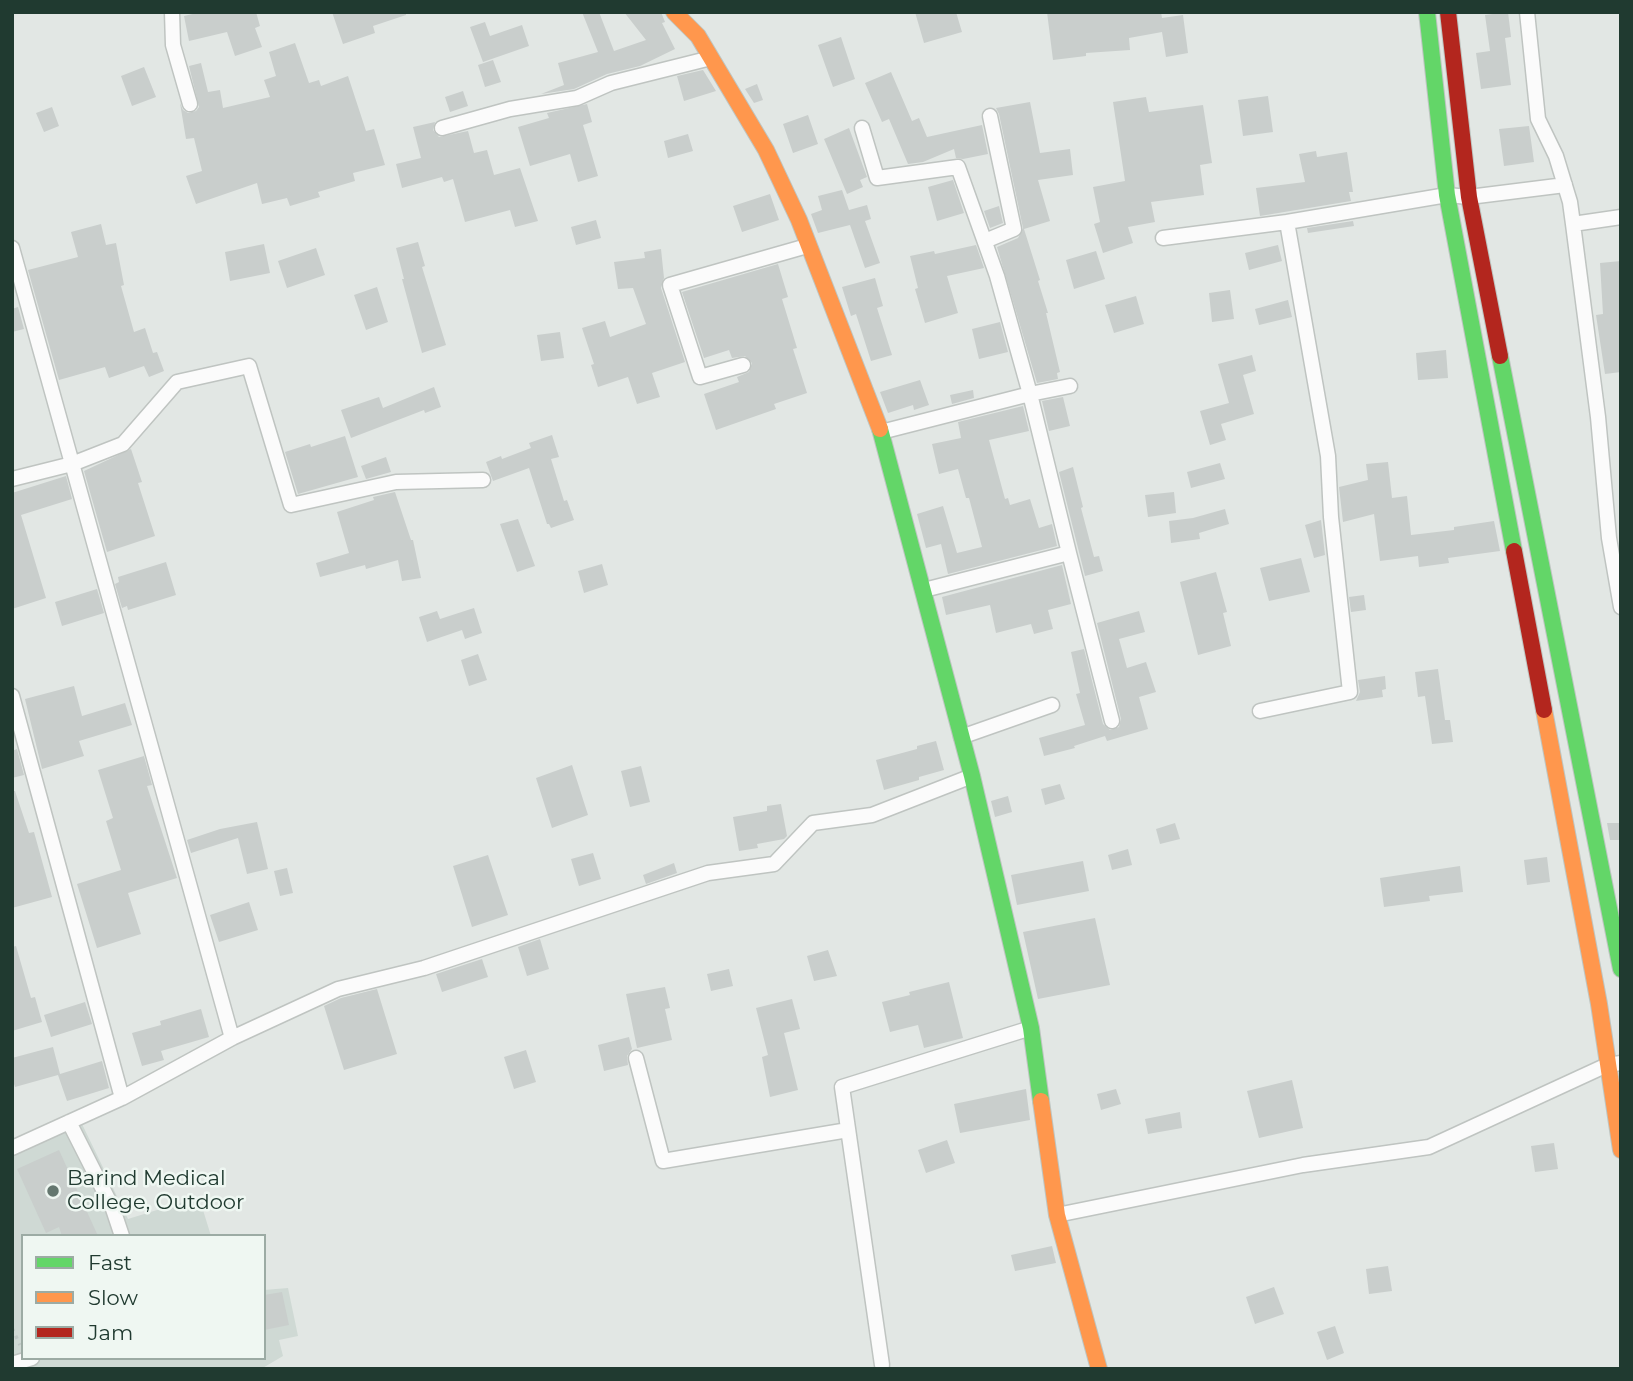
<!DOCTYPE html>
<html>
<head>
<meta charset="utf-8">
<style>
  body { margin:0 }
  #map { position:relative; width:1633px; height:1381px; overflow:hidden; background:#e2e7e4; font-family:Montserrat,sans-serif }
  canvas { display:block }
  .frame { position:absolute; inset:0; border:14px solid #203a30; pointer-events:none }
  .legend { position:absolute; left:21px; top:1234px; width:245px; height:126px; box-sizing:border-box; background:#eff7f2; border:2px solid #9caba4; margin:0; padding:9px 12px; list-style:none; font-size:21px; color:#203a30 }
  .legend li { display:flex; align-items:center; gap:14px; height:35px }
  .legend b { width:35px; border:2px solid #9caba4 }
</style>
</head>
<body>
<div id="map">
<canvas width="1633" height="1381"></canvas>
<div class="frame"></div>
<ul class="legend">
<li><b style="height:9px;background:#63d668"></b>Fast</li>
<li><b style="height:9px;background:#ff974d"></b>Slow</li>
<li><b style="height:9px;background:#b3261e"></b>Jam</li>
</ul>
</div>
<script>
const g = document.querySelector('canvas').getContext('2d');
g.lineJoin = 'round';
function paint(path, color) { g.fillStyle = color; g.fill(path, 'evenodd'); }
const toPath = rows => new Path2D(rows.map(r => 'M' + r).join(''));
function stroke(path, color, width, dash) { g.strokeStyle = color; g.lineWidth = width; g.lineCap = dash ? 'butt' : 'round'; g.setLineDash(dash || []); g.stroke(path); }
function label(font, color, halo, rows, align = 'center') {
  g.font = font + ' Montserrat,sans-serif'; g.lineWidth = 5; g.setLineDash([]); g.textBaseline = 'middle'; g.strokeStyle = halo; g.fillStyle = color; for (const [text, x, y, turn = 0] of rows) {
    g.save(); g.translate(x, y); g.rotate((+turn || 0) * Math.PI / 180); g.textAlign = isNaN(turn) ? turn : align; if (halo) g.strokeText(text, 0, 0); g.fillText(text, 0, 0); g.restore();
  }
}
const built = toPath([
  [81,1122,128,1219,199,1197,211,1236,23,1236,23,1358,264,1358,264,1290,288,1288,298,1336,279,1340,283,1356,261,1369,12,1369,12,1152]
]);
const building = toPath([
  [201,12,256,12,260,26,255,28,262,47,235,56,227,32,189,41,184,16],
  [332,12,406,12,406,15,373,26,375,33,343,44],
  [582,12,599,12,614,51,646,40,624,12,661,12,665,22,662,23,675,49,640,66,607,74,574,89,541,94,564,85,558,63,598,52],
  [915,12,956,12,962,32,924,43],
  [1047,12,1161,12,1162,18,1183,15,1188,53,1166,57,1162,32,1129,38,1130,50,1086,53,1086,56,1053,60],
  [1508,12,1511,37,1505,38,1511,85,1481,89,1476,53,1490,51,1485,15],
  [485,22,490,36,522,25,529,46,483,62,470,27],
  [841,37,855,79,833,87,818,45],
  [295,43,309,83,319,80,321,86,348,76,366,131,374,129,385,165,353,173,355,181,318,192,320,197,290,206,287,198,262,204,257,183,196,204,186,176,202,171,194,138,186,139,180,103,183,110,188,113,196,111,199,107,189,66,201,63,208,92,220,90,223,108,270,97,264,80,276,76,269,52],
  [493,60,501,82,485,87,478,65],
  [144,67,156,97,132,106,121,76],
  [703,70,716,91,684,101,677,76],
  [891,72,912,121,919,118,927,137,982,125,988,154,963,159,956,158,954,149,923,162,908,164,889,119,882,122,865,83],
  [757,84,763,100,754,103,745,89],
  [463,91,468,106,450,112,445,97],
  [1268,96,1273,132,1243,136,1238,100],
  [1146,97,1149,112,1203,105,1212,163,1200,165,1204,195,1151,202,1155,222,1128,227,1133,243,1103,253,1094,224,1100,222,1093,187,1125,181,1113,102],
  [1030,102,1040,153,1070,149,1073,175,1038,180,1050,221,1024,229,1040,280,1038,281,1048,313,1046,313,1060,372,1057,373,1058,379,1037,383,997,247,1018,238,1023,228,999,114,996,108],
  [587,104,592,122,583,125,598,176,578,182,570,154,530,166,518,127,549,118,547,113],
  [52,107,59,126,44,132,36,113],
  [808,115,818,144,793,153,783,124],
  [435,122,433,130,439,137,468,131,474,153,487,150,494,175,520,168,538,221,515,227,510,210,465,222,453,179,444,182,442,177,402,188,396,164,421,158,413,127],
  [1529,126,1534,162,1504,166,1499,129],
  [849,128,867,177,860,180,863,187,847,194,824,139],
  [688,134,693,151,668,158,664,141],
  [1316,151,1317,157,1347,152,1353,192,1349,192,1351,201,1260,216,1256,188,1305,182,1299,154],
  [953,180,964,213,937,221,928,187],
  [842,190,849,210,867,205,871,219,865,221,880,263,865,268,850,225,818,233,811,214,822,210,818,196],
  [770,194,779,220,742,232,733,206],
  [999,206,1003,223,990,228,984,211],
  [596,220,601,238,576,245,571,227],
  [1353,221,1354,226,1308,233,1307,228],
  [101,224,106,245,116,243,124,285,121,286,134,332,145,328,153,353,157,352,164,371,149,377,144,366,109,378,105,367,59,380,28,270,78,257,71,232],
  [418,242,425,266,422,267,446,345,422,353,402,279,404,279,396,248],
  [264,244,270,273,230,281,225,252],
  [976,245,984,268,947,276,958,313,925,323,915,289,918,288,910,256,934,251,935,254],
  [1278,245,1282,261,1249,270,1245,253],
  [316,248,325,275,287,288,278,261],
  [661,249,664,278,661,288,685,362,652,373,660,397,637,404,628,377,598,387,591,365,594,364,582,328,605,321,610,337,646,324,633,288,618,289,614,262,645,258,644,252],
  [1096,251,1105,279,1074,289,1066,260],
  [1621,261,1621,372,1605,374,1596,315,1603,314,1600,263],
  [778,264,788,297,782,299,797,348,793,349,807,393,774,404,776,409,716,430,704,394,739,382,737,377,749,372,752,363,745,356,732,358,729,350,704,358,682,292],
  [875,278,883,306,877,308,892,355,871,361,856,314,851,316,842,287],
  [377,287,388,322,366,330,354,295],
  [1230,290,1234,319,1212,322,1209,293],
  [1136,296,1144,324,1114,333,1105,305],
  [1288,300,1292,317,1259,325,1255,309],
  [18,307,24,329,12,332,12,309],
  [1000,322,1008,352,979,359,972,329],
  [560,332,564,358,541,361,537,335],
  [1446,350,1448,378,1418,380,1416,353],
  [1252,355,1256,371,1243,375,1254,414,1221,424,1226,440,1210,445,1200,411,1229,403,1218,364],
  [920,380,929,405,914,410,913,405,888,413,880,392],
  [434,387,441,407,425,413,424,410,351,438,341,410,379,397,383,408],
  [973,390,974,398,952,404,950,395],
  [1063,397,1070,426,1049,431,1042,401],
  [1023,406,1029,431,989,440,1005,499,1008,498,1010,505,1030,499,1039,528,1052,524,1057,546,948,574,941,544,926,548,917,514,943,506,957,553,982,547,969,498,966,498,958,469,939,474,932,444,961,438,958,422],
  [552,435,559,457,551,459,564,501,567,500,574,520,551,528,549,524,547,524,529,468,493,481,486,462,501,456,502,459,531,448,529,443],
  [345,436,358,477,298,494,285,452,310,444,311,447],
  [131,449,142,482,138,483,155,536,107,552,84,471],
  [386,457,391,472,366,479,361,466],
  [1388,462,1392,498,1407,496,1411,535,1454,530,1454,527,1494,521,1500,551,1448,558,1449,563,1419,567,1418,556,1380,561,1374,514,1343,522,1339,487,1368,480,1366,464],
  [1220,463,1225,479,1191,488,1187,472],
  [1073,467,1083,507,1081,508,1094,557,1099,556,1103,571,1085,576,1059,472],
  [66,476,72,499,21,515,46,598,12,609,12,493],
  [395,492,411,540,413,540,421,578,402,581,398,560,366,569,365,565,320,577,316,563,349,553,337,512,374,500,373,497],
  [1174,492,1176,513,1148,517,1145,495],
  [1225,509,1229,524,1199,533,1200,539,1171,543,1169,521,1193,518],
  [518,519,535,566,517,572,500,524],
  [1321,520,1325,555,1314,558,1305,525],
  [1301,558,1310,592,1269,601,1260,568],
  [166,562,176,595,128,610,127,606,122,608,115,584,119,582,118,577],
  [602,564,608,585,584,593,578,571],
  [1062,565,1071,604,1048,610,1053,629,1034,634,1031,624,996,633,990,605,946,615,942,597],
  [1216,572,1227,612,1223,613,1231,646,1198,655,1180,582],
  [97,589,104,613,62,626,55,602],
  [1364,595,1366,610,1351,612,1349,597],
  [474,608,482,633,465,639,462,630,427,642,419,617,437,611,440,619],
  [1139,611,1145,632,1119,639,1127,668,1146,662,1156,692,1139,697,1148,729,1107,741,1105,736,1074,746,1075,748,1044,756,1039,738,1085,725,1076,694,1080,693,1071,652,1084,649,1103,724,1110,730,1119,727,1121,719,1097,623],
  [478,654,487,680,469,686,461,660],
  [1438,669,1445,720,1450,720,1453,742,1432,744,1425,696,1418,697,1415,672],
  [1385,676,1386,689,1382,690,1383,697,1356,701,1360,692,1358,680],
  [74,686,82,716,125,703,132,725,79,741,84,756,42,769,25,699],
  [936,741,944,770,919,777,919,780,884,790,876,760,917,749,917,746],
  [17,749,24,775,12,778,12,751],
  [144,756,152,785,147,786,177,878,128,893,141,934,97,948,77,884,121,870,106,821,113,818,98,770],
  [572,765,588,815,552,828,536,778],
  [641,766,650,802,630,807,621,771],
  [1060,784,1065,799,1045,805,1041,789],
  [12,791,15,791,29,833,34,832,52,897,12,908],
  [1008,796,1012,812,995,817,991,801],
  [781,804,787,836,784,839,757,844,758,848,739,851,733,817,767,811,767,806],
  [257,822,268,869,247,874,238,838,191,853,187,840,220,829],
  [1175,823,1180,839,1160,844,1156,829],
  [1607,823,1621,823,1621,840,1610,840],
  [1128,849,1132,865,1112,870,1108,855],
  [593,853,601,879,579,886,571,859],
  [488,855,508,915,472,927,453,866],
  [1547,857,1550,882,1527,885,1524,860],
  [1083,861,1089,891,1017,905,1011,875],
  [674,863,677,873,646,884,643,875],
  [1460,866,1463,892,1429,896,1430,901,1384,907,1380,878],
  [287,868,293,893,280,896,274,871],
  [249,902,258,930,219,942,210,915],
  [1095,918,1110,985,1038,999,1023,932],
  [540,939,549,969,527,976,518,947],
  [16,946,31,998,35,997,42,1022,12,1031,12,947],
  [828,950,837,976,814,981,807,956],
  [482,959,488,977,442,992,436,974],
  [729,969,733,986,711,991,707,974],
  [949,982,963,1038,924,1048,918,1025,890,1032,882,1002,910,995,909,992],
  [665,987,670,1008,665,1009,672,1040,637,1048,626,994],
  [377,989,397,1054,344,1070,324,1006,341,998],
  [792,999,800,1029,784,1033,798,1090,770,1097,762,1057,768,1055,756,1008],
  [85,1002,92,1024,51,1037,44,1015],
  [201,1009,209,1037,161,1051,164,1060,142,1066,132,1033,161,1025,160,1021],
  [629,1037,632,1049,627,1056,628,1065,604,1071,598,1045],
  [53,1047,60,1074,102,1061,109,1088,67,1101,58,1075,15,1087,12,1078,12,1058],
  [526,1050,536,1082,514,1089,504,1057],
  [1292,1080,1303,1128,1259,1138,1247,1091],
  [1026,1089,1030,1120,960,1133,954,1104],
  [1116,1089,1121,1104,1101,1110,1097,1094],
  [1180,1112,1182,1128,1148,1134,1145,1119],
  [947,1140,955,1163,926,1173,918,1150],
  [1554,1143,1558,1169,1535,1172,1531,1146],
  [59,1150,98,1236,62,1236,59,1227,46,1233,17,1169],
  [1052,1246,1056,1263,1015,1271,1011,1255],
  [1388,1266,1392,1291,1369,1294,1366,1269],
  [1274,1287,1284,1314,1255,1324,1246,1297],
  [282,1292,289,1325,264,1330,264,1295],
  [1335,1326,1344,1353,1327,1360,1317,1332]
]);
const path = toPath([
  [12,1328,20,1345]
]);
const street = toPath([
  [172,12,173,45,190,104],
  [1527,12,1538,119,1556,156,1570,202,1573,224,1598,417,1609,538,1621,607],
  [442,128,510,109,577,98,611,83,711,58],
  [862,128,877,178,958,167,997,276,1030,394,1069,553],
  [1573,224,1621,217],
  [1163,238,1287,222,1447,195,1469,197,1565,185],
  [985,241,1014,229,990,116],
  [12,248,232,1038],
  [743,365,700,377,670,285,807,246],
  [881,432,1030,394,1070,386],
  [12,479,72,464,123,444,177,382,249,366,291,505,396,482,483,480],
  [924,590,1069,553,1112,721],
  [12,696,122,1098],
  [1260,711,1350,692,1331,517,1328,456,1287,222],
  [961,737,1052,705],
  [636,1058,663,1161,848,1130],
  [69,1122,113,1209,122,1236],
  [12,1148,122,1098,232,1038,338,989,424,968,708,873,774,864,813,823,872,815,972,776],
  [1057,1215,1303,1165,1429,1147,1607,1065,1621,1063],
  [12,1364,32,1358],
  [882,1365,842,1087,1031,1028]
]);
const fast = toPath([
  [1427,12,1447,195,1514,551],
  [1500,356,1621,969],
  [880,429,972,776,1031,1028,1041,1101]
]);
const slow = toPath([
  [674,12,698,36,766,150,799,220,880,429],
  [1544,710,1599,1004,1621,1150],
  [1041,1101,1057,1215,1099,1369]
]);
const jam = toPath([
  [1448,12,1469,197,1500,356],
  [1514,551,1544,710]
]);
const markers = [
  [53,1191,7,"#64776f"]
];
const poiNames = [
  ["Barind Medical",67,1179],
  ["College, Outdoor",67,1203]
];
paint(built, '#cfd9d4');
paint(building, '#c9cecc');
stroke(street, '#bfc4c1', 17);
stroke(fast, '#bec5c1', 18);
stroke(slow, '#bec5c1', 18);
stroke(jam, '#bec5c1', 18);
stroke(path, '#bfc8c5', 3.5, [3.5, 5]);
stroke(street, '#fbfbfb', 14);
stroke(fast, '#63d668', 16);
stroke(slow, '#ff974d', 16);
stroke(jam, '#b3261e', 16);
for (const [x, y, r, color] of markers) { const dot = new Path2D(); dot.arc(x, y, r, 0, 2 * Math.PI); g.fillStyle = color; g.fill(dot); stroke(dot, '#eff7f2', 2.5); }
label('21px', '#203a30', '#eff7f2', poiNames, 'left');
</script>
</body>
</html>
